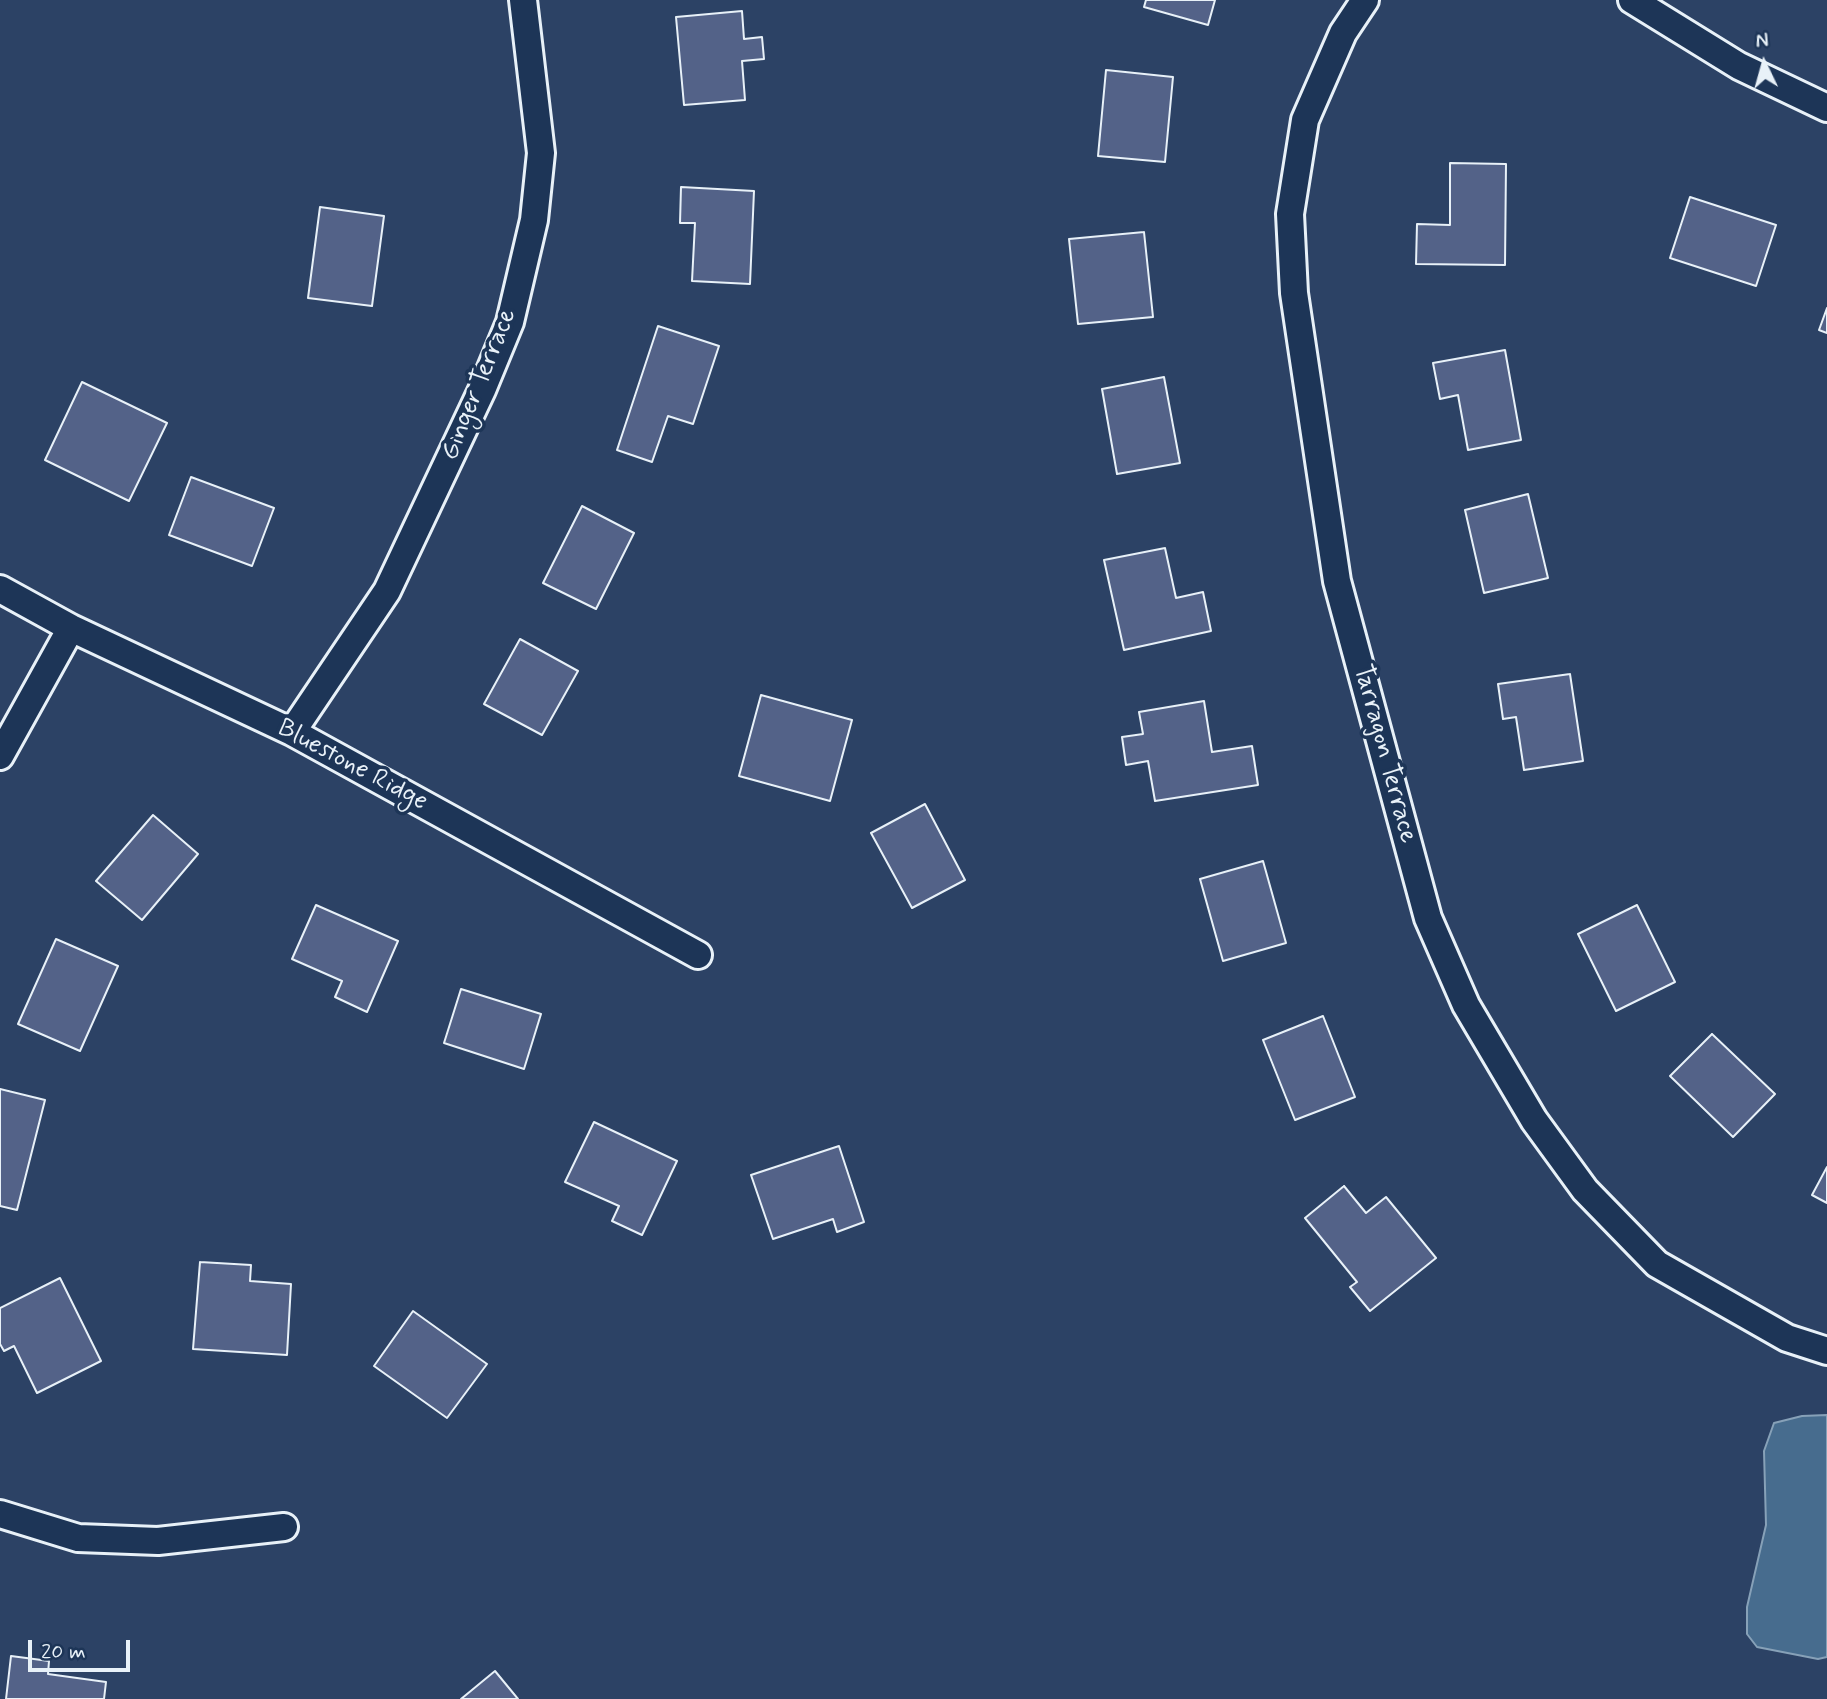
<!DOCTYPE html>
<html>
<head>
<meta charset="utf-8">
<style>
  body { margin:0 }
  #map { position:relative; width:1827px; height:1699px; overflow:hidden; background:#2c4265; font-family:Mynerve,sans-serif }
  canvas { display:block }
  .north { position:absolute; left:1729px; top:28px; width:70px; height:70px; -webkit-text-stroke:5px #1d3557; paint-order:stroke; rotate:355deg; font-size:19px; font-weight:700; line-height:28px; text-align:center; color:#e8f1f8 }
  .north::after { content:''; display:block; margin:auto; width:24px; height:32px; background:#e8f1f8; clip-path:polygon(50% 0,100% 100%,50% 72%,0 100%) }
  .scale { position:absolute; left:28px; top:1640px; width:102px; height:32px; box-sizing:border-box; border:4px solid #e8f1f8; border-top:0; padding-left:9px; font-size:21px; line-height:24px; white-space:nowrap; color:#e8f1f8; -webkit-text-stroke:5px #1d3557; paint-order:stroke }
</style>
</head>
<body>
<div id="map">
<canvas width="1827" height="1699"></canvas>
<div class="north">N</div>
<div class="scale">20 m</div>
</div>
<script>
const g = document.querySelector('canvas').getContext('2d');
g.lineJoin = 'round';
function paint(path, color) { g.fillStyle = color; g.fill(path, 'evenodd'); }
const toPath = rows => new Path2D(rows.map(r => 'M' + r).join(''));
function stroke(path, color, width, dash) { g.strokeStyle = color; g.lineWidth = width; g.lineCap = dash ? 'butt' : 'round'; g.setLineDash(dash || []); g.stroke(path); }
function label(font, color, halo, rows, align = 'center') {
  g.font = font + ' Mynerve,sans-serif'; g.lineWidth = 7; g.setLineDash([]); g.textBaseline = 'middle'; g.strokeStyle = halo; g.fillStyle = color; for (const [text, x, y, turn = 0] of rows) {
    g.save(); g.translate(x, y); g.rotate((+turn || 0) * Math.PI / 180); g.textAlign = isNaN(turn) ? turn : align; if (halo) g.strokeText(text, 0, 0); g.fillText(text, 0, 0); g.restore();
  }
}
const water = toPath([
  [1827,1415,1827,1657,1818,1659,1757,1647,1747,1634,1747,1607,1766,1525,1764,1451,1774,1423,1802,1416,1827,1415]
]);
const building = toPath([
  [1146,0,1215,0,1208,25,1144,7,1146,0],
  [742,11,744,39,762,37,764,59,742,61,745,100,684,105,676,17,742,11],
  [1106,70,1173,77,1165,162,1098,156,1106,70],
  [1450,163,1506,164,1505,265,1416,264,1417,224,1450,225,1450,163],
  [681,187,754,191,750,284,692,281,695,223,680,223,681,187],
  [1690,197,1776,225,1756,286,1670,258,1690,197],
  [320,207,384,216,372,306,308,298,320,207],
  [1144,232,1153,317,1078,324,1069,239,1144,232],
  [1827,308,1827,333,1819,330,1827,308],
  [658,326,719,346,693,424,668,416,652,462,617,450,658,326],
  [1505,350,1521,440,1468,450,1458,395,1440,399,1433,363,1505,350],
  [1164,377,1180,463,1117,474,1102,389,1164,377],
  [82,382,167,423,129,501,45,460,82,382],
  [191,477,274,508,252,566,169,535,191,477],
  [1528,494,1548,578,1484,593,1465,510,1528,494],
  [582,506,634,533,596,609,543,583,582,506],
  [1165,548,1176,598,1203,592,1211,631,1124,650,1104,560,1165,548],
  [520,639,578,671,542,735,484,704,520,639],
  [1570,674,1583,761,1524,770,1516,717,1503,719,1498,684,1570,674],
  [761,695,852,720,830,801,739,776,761,695],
  [1204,701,1212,752,1252,746,1258,785,1155,801,1148,761,1126,765,1122,737,1143,734,1139,712,1204,701],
  [925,804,965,880,912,908,871,833,925,804],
  [153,815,198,854,142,920,96,881,153,815],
  [1263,861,1286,943,1223,961,1200,879,1263,861],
  [316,905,398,941,367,1012,335,997,342,981,292,959,316,905],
  [1637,905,1675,982,1616,1011,1578,934,1637,905],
  [56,939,118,966,80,1051,18,1024,56,939],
  [461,989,541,1014,524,1069,444,1043,461,989],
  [1323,1016,1355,1097,1295,1120,1263,1040,1323,1016],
  [1712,1034,1775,1094,1733,1137,1670,1076,1712,1034],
  [0,1089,45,1100,17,1210,0,1206,0,1089],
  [594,1122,677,1161,642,1235,612,1221,619,1206,565,1182,594,1122],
  [839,1146,864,1222,837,1232,833,1219,773,1239,751,1175,839,1146],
  [1827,1167,1827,1203,1812,1195,1827,1167],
  [1344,1186,1366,1213,1386,1197,1436,1258,1370,1311,1350,1287,1357,1282,1305,1218,1344,1186],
  [200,1262,251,1265,250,1281,291,1284,287,1355,193,1349,200,1262],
  [60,1278,101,1361,37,1393,14,1346,4,1351,0,1344,0,1308,60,1278],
  [413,1311,487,1364,447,1418,374,1366,413,1311],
  [11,1656,49,1661,48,1674,106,1682,104,1699,6,1699,11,1656],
  [495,1671,518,1699,461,1699,495,1671]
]);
const minor = toPath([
  [1365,0,1343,33,1305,120,1290,214,1294,293,1337,581,1428,918,1466,1005,1534,1120,1585,1190,1657,1264,1787,1338,1827,1351],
  [1632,0,1739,66,1827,108],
  [0,589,71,628,292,732,698,955],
  [292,732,387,591,482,390,510,322,534,220,541,153,523,0],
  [0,756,71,628],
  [0,1514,78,1538,158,1541,284,1527]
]);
const streetNames = [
  ["Ginger Terrace",480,385,-68],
  ["Tarragon Terrace",1384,754,75],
  ["Bluestone Ridge",352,766,28]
];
paint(water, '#476c8e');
stroke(water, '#87a1b8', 2);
paint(building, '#536288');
stroke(building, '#e8f1f8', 2);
stroke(minor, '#e8f1f8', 32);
stroke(minor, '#1d3557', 26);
label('26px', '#e8f1f8', '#1d3557', streetNames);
</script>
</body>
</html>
